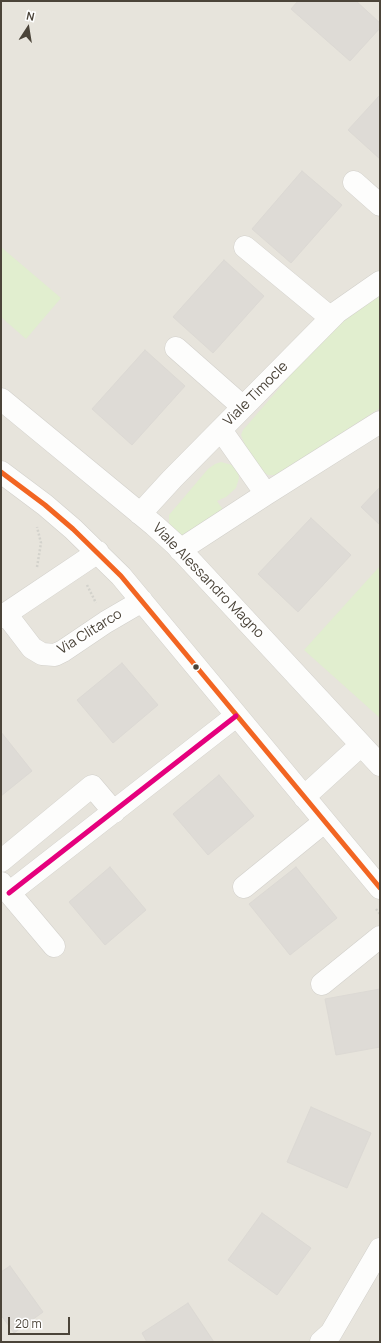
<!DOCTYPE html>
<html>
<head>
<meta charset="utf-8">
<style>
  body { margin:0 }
  #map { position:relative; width:381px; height:1343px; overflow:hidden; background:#f4f2ee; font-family:Manrope,sans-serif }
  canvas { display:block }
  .frame { position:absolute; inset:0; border:2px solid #4b4439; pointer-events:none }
  .north { position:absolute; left:8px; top:8px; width:40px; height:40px; -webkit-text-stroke:3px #fff; paint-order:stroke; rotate:12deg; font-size:11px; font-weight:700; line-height:16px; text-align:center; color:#4b4439 }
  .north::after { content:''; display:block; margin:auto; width:14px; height:18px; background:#4b4439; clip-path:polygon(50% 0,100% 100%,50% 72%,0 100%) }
  .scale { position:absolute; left:8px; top:1317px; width:62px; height:18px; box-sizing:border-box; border:2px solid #4b4439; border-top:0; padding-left:5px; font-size:12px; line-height:14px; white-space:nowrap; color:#4b4439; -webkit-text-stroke:3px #fff; paint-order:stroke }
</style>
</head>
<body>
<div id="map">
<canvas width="381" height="1343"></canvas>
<div class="frame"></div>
<div class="north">N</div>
<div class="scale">20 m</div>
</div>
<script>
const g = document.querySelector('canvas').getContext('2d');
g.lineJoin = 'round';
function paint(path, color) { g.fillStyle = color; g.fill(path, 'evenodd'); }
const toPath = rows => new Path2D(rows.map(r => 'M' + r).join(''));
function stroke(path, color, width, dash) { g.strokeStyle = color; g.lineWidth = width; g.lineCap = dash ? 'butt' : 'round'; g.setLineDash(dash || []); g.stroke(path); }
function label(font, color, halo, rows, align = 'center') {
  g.font = font + ' Manrope,sans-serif'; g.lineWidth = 3.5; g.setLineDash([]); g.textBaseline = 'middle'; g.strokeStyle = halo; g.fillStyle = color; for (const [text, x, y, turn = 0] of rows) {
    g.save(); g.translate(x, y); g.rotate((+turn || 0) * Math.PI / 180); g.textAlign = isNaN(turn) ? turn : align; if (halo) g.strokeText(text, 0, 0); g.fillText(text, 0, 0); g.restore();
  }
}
const residential = toPath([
  [1,1,380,1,380,1342,1,1342]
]);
const green = toPath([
  [1,247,61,298,26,339,1,317],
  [380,294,380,408,277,475,268,475,262,471,246,448,241,435,243,430,314,348,340,322],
  [221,462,232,465,238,471,239,478,236,488,226,497,217,501,224,511,183,538,172,529,169,524,169,515,208,469,215,464],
  [380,566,380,718,304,650]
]);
const building = toPath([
  [298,1,356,1,380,23,380,28,350,61,291,9,298,1],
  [380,95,380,159,348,130,380,95],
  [302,171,342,205,291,263,252,229,302,171],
  [224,260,264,296,213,353,173,317,224,260],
  [145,350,185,386,132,445,92,409,145,350],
  [380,487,380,525,361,507,380,487],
  [311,518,351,555,298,612,258,574,311,518],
  [122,663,158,705,113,743,77,700,122,663],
  [1,732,32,771,1,796,1,732],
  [219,775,254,816,208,855,173,814,219,775],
  [110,867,146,910,105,945,69,902,110,867],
  [296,867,337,918,290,955,249,904,296,867],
  [380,989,380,1047,336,1055,325,999,380,989],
  [311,1107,371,1133,347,1188,287,1162,311,1107],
  [262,1213,311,1248,277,1295,228,1260,262,1213],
  [10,1266,43,1312,14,1333,1,1315,1,1272,10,1266],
  [188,1303,214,1342,147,1342,142,1333,188,1303]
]);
const path = toPath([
  [37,567,41,543,37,527],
  [87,585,96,603],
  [376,909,380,914]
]);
const minor = toPath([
  [354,182,380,205],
  [245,247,331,318],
  [176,348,243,407],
  [1,399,154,525,175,544,380,765],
  [221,430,266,494],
  [1,472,45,505,73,529,121,576,380,888],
  [140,514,172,479,337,312,380,282],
  [180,550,266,494,380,422],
  [6,614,32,648,42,654,55,655,63,651,106,622,142,601],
  [1,617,98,552],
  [304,797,361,745],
  [1,861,92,786,114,812],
  [1,883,54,946],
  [244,887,324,822],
  [9,893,236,716],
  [322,984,380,937],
  [321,1342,331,1333,380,1249]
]);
const bus1 = toPath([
  [1,472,45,505,73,529,121,576,380,888]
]);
const bus2 = toPath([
  [9,893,236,716]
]);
const markers = [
  [196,667,3.5,"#4b4439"]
];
const streetNames = [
  ["Viale Timocle",256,394,-45],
  ["Viale Alessandro Magno",208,581,46],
  ["Via Clitarco",90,632,-32]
];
paint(residential, '#e7e4dc');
paint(green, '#e1eecf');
paint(building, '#dedbd6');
stroke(building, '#dcd9d4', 1);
stroke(minor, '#d2d0cb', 23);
stroke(path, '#d3d2cc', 2.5, [2, 2]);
stroke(minor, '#fdfdfc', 22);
stroke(bus1, '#f26522', 5);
stroke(bus2, '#e5007d', 5);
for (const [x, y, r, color] of markers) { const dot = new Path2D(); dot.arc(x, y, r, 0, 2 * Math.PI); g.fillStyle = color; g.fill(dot); stroke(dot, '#fff', 1.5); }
label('14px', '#4b4439', '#fff', streetNames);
</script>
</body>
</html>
